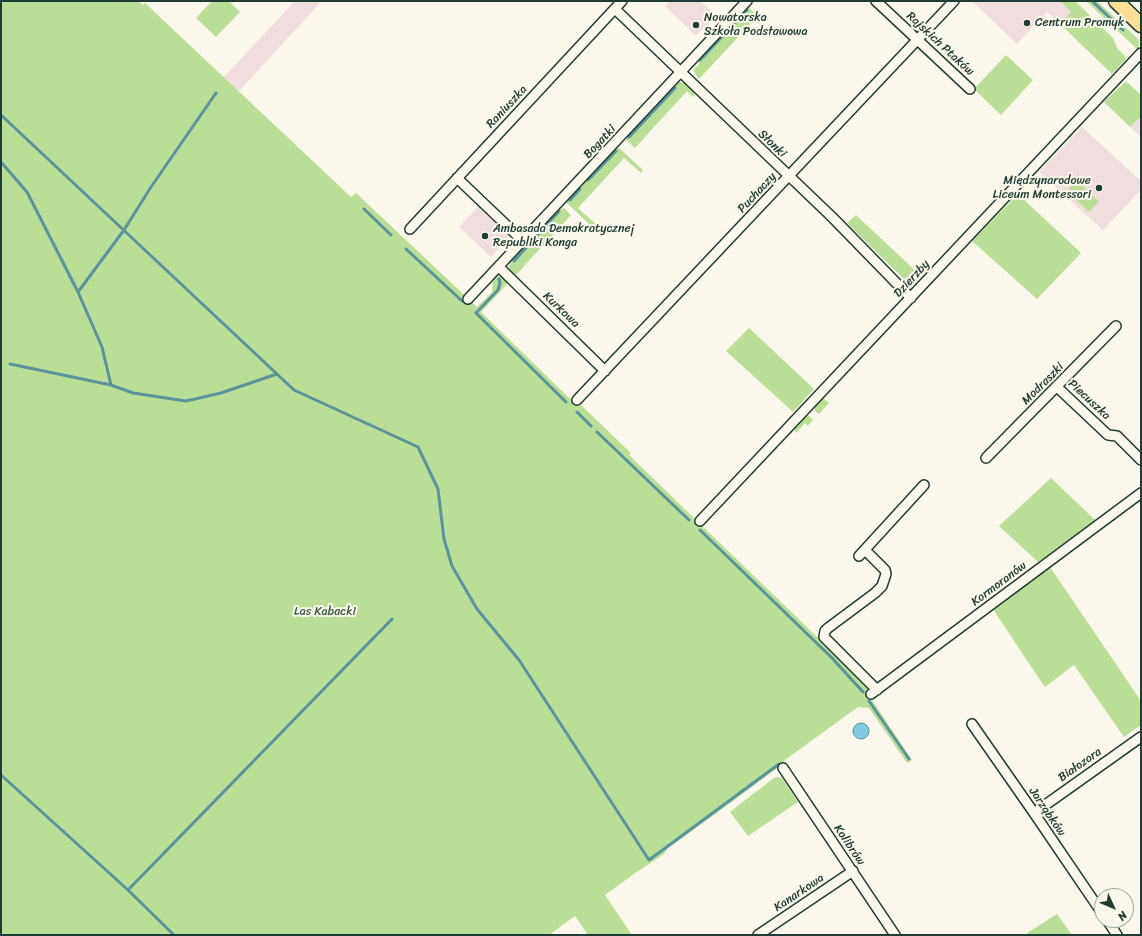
<!DOCTYPE html>
<html>
<head>
<meta charset="utf-8">
<style>
  body { margin:0 }
  #map { position:relative; width:1142px; height:936px; overflow:hidden; background:#fbf7ec; font-family:Sriracha,sans-serif }
  canvas { display:block }
  .frame { position:absolute; inset:0; border:2px solid #1f3d34; pointer-events:none }
  .north { position:absolute; left:1094px; top:888px; width:40px; height:40px; box-sizing:border-box; background:#fbf7ec; border:1px solid #a3ada2; border-radius:50%; rotate:134deg; font-size:11px; font-weight:700; line-height:16px; text-align:center; color:#1f3d34 }
  .north::after { content:''; display:block; margin:auto; width:14px; height:18px; background:#1f3d34; clip-path:polygon(50% 0,100% 100%,50% 72%,0 100%) }
</style>
</head>
<body>
<div id="map">
<canvas width="1142" height="936"></canvas>
<div class="frame"></div>
<div class="north">N</div>
</div>
<script>
const g = document.querySelector('canvas').getContext('2d');
g.lineJoin = 'round';
function paint(path, color) { g.fillStyle = color; g.fill(path, 'evenodd'); }
const toPath = rows => new Path2D(rows.map(r => 'M' + r).join(''));
function stroke(path, color, width, dash) { g.strokeStyle = color; g.lineWidth = width; g.lineCap = dash ? 'butt' : 'round'; g.setLineDash(dash || []); g.stroke(path); }
function label(font, color, halo, rows, align = 'center') {
  g.font = font + ' Sriracha,sans-serif'; g.lineWidth = 4; g.setLineDash([]); g.textBaseline = 'middle'; g.strokeStyle = halo; g.fillStyle = color; for (const [text, x, y, turn = 0] of rows) {
    g.save(); g.translate(x, y); g.rotate((+turn || 0) * Math.PI / 180); g.textAlign = isNaN(turn) ? turn : align; if (halo) g.strokeText(text, 0, 0); g.fillText(text, 0, 0); g.restore();
  }
}
const built = toPath([
  [295,1,322,1,238,92,223,78],
  [670,1,700,1,716,15,696,36,665,6],
  [972,1,1060,1,1072,12,1060,24,1047,12,1017,44],
  [1141,116,1141,137,1130,127],
  [1082,127,1141,181,1141,190,1103,230,1039,172],
  [478,207,507,234,508,238,491,257,459,227]
]);
const green = toPath([
  [1,1,138,1,143,5,145,3,351,197,356,193,477,307,492,292,493,279,496,277,499,276,504,277,509,282,481,312,568,397,582,406,631,453,629,455,695,519,869,687,865,691,870,697,912,760,907,763,869,708,858,707,785,760,776,769,733,801,667,849,664,854,634,874,605,895,632,935,588,935,575,916,549,935,1,935],
  [212,1,229,1,240,12,216,37,196,18],
  [1060,1,1075,1,1113,38,1117,48,1125,56,1126,59,1112,74,1060,24,1071,12],
  [1086,1,1097,1,1137,38,1139,41,1139,44,1138,50],
  [747,8,749,8,758,16,699,79,694,72,694,69,700,63,697,61],
  [1006,55,1033,80,1001,115,974,89],
  [679,82,685,83,695,93,695,94,693,97,687,91,635,148,626,140,628,136,675,83],
  [1125,82,1128,83,1141,95,1141,116,1130,127,1104,102],
  [616,148,619,148,643,170,641,173,624,158,578,208,598,226,595,228,592,227,567,203,568,199],
  [1077,180,1099,202,1089,212,1067,191],
  [1018,194,1081,253,1037,299,972,241],
  [564,208,571,215,515,276,510,271,509,267,510,262,559,210],
  [856,215,921,276,911,286,847,223],
  [749,328,814,389,793,412,726,351],
  [822,397,829,403,819,414,815,411,814,406],
  [805,416,809,416,813,420,808,426,805,423,796,433,794,428],
  [1051,478,1095,520,1038,562,999,526],
  [1050,567,1141,701,1141,725,1124,737,1074,665,1045,687,1028,662,993,609],
  [775,777,782,778,798,802,748,836,730,812],
  [1057,914,1072,935,1029,935,1027,933]
]);
const water = toPath([
  '853 731a8 8 0 1 1 16 0a8 8 0 1 1-16 0Z'
]);
const stream = toPath([
  [1092,1,1123,30],
  [700,60,747,10],
  [216,93,151,187,124,230,78,292,102,347,111,385,133,393,186,401,221,393,277,374],
  [1,115,294,390,418,447,438,489,444,539,452,566,477,609,519,660,649,860,779,764],
  [629,137,675,88],
  [1,162,27,192,78,292],
  [588,180,616,151],
  [570,200,580,189],
  [364,209,391,235],
  [406,249,462,301],
  [514,261,559,211],
  [499,279,500,283,498,290,476,313,566,402],
  [10,364,111,385],
  [577,412,591,426],
  [597,432,689,520],
  [700,530,832,658,863,692],
  [869,701,909,759],
  [1,775,128,890,174,935],
  [128,890,392,619]
]);
const minor = toPath([
  [876,1,970,89],
  [615,9,833,218,911,298],
  [457,178,523,241],
  [410,229,622,1],
  [499,267,605,371],
  [468,299,747,1],
  [1057,387,1108,435,1117,436,1141,460],
  [577,400,954,1],
  [986,458,1116,326],
  [700,521,1141,53],
  [865,550,885,570,886,574,882,586,875,593,828,628,825,631,824,637,877,690],
  [859,556,924,485],
  [871,694,1141,493],
  [972,724,1034,813,1102,913],
  [783,768,895,935],
  [1034,813,1141,737],
  [1107,920,1117,935],
  [758,935,853,871]
]);
const primary = toPath([
  [1116,1,1141,25]
]);
const markers = [
  [1027,23,4,"#1f3d34"],
  [696,25,4,"#1f3d34"],
  [1099,188,4,"#1f3d34"],
  [485,236,4,"#1f3d34"]
];
const poiNames = [
  ["Nowatorska",704,18],
  ["Szkoła Podstawowa",704,32],
  ["Centrum Promyk",1035,23],
  ["Międzynarodowe",1091,181,"right"],
  ["Liceum Montessori",1091,195,"right"],
  ["Ambasada Demokratycznej",493,229],
  ["Republiki Konga",493,243]
];
const streetNames = [
  ["Rajskich Ptaków",940,44,43],
  ["Raniuszka",507,107,-47],
  ["Bogatki",600,142,-47],
  ["Słonki",772,144,44],
  ["Puchaczy",757,193,-47],
  ["Dzierzby",912,279,-47],
  ["Kurkowa",561,310,44],
  ["Modraszki",1043,384,-45],
  ["Piecuszka",1089,400,43],
  ["Kormoranów",999,584,-37],
  ["Białozora",1080,765,-35],
  ["Jarząbków",1047,812,56],
  ["Kolibrów",849,845,56],
  ["Kanarkowa",799,893,-34]
];
const parkNames = [
  ["Las Kabacki",325,612]
];
paint(built, '#f0dedf');
paint(green, '#bbde97');
paint(water, '#81cde0');
stroke(water, '#5a939b', 1);
stroke(stream, '#5a939b', 3);
stroke(minor, '#1f3d34', 12);
stroke(primary, '#1f3d34', 17);
stroke(minor, '#fbf7ec', 9);
stroke(primary, '#f9df96', 14);
for (const [x, y, r, color] of markers) { const dot = new Path2D(); dot.arc(x, y, r, 0, 2 * Math.PI); g.fillStyle = color; g.fill(dot); stroke(dot, '#fbf7ec', 1.5); }
label('12px', '#1f3d34', '#fbf7ec', poiNames, 'left');
label('12px', '#1f3d34', '#fbf7ec', streetNames);
label('12px', '#3e5d48', '#fbf7ec', parkNames);
</script>
</body>
</html>
